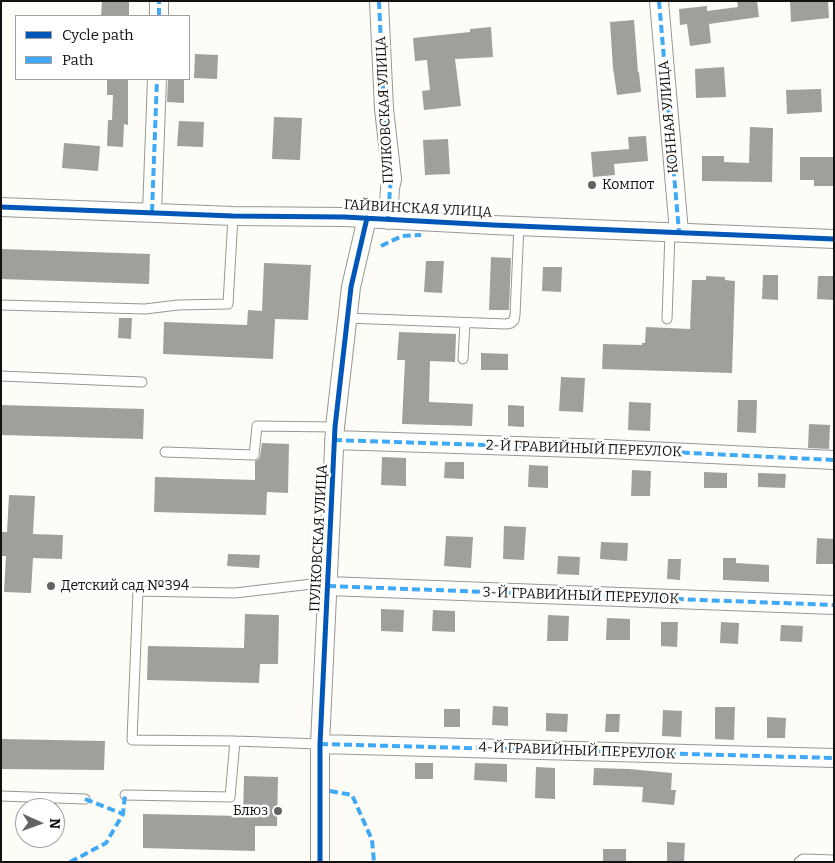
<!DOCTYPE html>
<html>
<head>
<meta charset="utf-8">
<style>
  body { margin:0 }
  #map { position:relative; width:835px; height:863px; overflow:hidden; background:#fdfcf7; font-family:Bitter,serif }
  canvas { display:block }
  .frame { position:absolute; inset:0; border:2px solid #111; pointer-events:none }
  .legend { position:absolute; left:15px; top:15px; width:175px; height:65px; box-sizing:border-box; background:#fff; border:1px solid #a0a0a0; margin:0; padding:6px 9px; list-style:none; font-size:15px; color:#111 }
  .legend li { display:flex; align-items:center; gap:10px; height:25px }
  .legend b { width:25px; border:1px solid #a0a0a0 }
  .north { position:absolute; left:15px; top:798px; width:50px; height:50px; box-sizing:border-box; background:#fff; border:1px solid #a0a0a0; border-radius:50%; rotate:92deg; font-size:14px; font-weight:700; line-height:20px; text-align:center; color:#111 }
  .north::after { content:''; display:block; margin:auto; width:18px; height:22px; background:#646362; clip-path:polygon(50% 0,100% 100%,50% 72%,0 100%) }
</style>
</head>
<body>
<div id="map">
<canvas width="835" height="863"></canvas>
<div class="frame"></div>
<ul class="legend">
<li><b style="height:6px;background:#0057b8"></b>Cycle path</li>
<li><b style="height:6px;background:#3fa9f5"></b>Path</li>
</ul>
<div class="north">N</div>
</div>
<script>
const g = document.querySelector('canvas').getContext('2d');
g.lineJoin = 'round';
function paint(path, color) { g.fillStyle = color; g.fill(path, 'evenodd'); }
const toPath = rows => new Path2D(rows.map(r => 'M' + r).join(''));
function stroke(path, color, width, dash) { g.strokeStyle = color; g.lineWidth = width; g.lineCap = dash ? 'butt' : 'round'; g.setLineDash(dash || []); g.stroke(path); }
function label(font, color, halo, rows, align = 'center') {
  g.font = font + ' Bitter,serif'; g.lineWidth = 5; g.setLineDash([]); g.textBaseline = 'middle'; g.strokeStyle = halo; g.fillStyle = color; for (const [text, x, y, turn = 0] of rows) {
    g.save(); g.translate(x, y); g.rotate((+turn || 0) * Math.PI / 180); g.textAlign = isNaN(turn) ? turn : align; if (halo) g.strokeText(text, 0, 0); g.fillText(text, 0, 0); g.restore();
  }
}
const building = toPath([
  [102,1,129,1,129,16,101,16],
  [737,1,757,1,759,17,709,24,711,43,690,46,687,24,680,25,679,9,707,6,707,11,738,7],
  [790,1,828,1,829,18,791,22],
  [634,20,638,72,639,72,641,92,617,95,613,68,610,22],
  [491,27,493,57,455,59,461,106,424,110,422,91,430,90,427,60,415,61,413,38,470,32,470,29],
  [195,54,218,55,217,79,194,78],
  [724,67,726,97,696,98,695,69],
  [107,79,128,79,128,125,124,124,123,147,107,146,108,120,112,120,113,95,107,95],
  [168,79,184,79,184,103,167,102],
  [821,89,822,112,787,114,786,90],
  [274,117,302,118,300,160,272,159],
  [179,121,204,122,203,147,177,146],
  [750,127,773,128,772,182,702,181,702,156,724,156,724,162,749,163],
  [646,136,648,161,614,164,615,175,593,177,591,152,629,149,628,137],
  [448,139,450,174,425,175,423,140],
  [64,143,100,146,98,171,62,168],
  [800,157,834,157,834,186,814,186,814,180,800,180],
  [1,249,150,254,149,284,1,279],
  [491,257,511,258,509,310,489,310],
  [426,261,444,261,442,293,424,292],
  [264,263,311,265,308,320,275,319,273,359,163,354,164,322,247,325,248,310,262,311],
  [543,267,562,267,561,292,542,291],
  [763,275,778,275,778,300,762,299],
  [706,276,725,277,725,280,735,281,732,373,602,369,603,344,642,345,642,343,645,343,646,327,690,329,692,280,706,280],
  [818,276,834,276,834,300,817,299],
  [119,318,132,318,131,339,118,338],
  [399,332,456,334,455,362,430,361,429,402,473,404,472,426,402,424,405,360,397,360],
  [481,353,508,354,508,370,481,370],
  [561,377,585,378,583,412,559,411],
  [738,400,757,400,756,433,737,432],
  [629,402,651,403,650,431,628,430],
  [1,405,144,409,143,439,1,435],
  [508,405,524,406,524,427,508,426],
  [809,424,830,425,829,449,808,448],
  [262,443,289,444,288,493,267,492,266,515,154,512,155,477,255,480,255,461,259,459,260,456],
  [382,457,406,458,406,486,381,485],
  [445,462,464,462,464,479,444,478],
  [529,465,548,466,548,488,528,487],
  [632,470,651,471,650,496,631,496],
  [704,472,727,473,727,488,704,488],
  [758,473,786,474,785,488,758,487],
  [9,495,35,496,33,534,63,535,62,559,33,558,31,593,4,592,6,556,1,556,1,532,7,532],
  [504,526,526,527,524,560,503,559],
  [446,536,473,537,471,568,444,566],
  [817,538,834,539,834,564,816,564],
  [601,542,628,543,627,561,600,559],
  [228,554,260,555,259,568,227,566],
  [558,556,580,557,579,575,557,574],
  [723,558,736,558,736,563,769,565,769,582,723,580],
  [668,559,681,559,680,580,667,579],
  [381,609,404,610,403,632,381,631],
  [433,610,455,611,455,632,432,631],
  [245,614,279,615,278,664,260,664,259,683,147,680,148,646,244,648],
  [548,615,569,616,568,641,547,641],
  [607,618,630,619,630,640,606,640],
  [661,622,678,622,677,647,661,646],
  [721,622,739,623,738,644,720,643],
  [781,625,803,626,802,642,780,641],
  [493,706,508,707,508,726,492,725],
  [715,707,735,707,734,740,715,739],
  [444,709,460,709,460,727,444,727],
  [663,710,682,711,681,737,662,736],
  [546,713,568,714,567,732,546,731],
  [606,714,620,714,619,732,605,732],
  [767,717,786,718,785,738,767,738],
  [1,739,105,741,104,770,1,769],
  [415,763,433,763,433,779,415,779],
  [475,763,507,764,507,782,474,780],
  [536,767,555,768,555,799,535,798],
  [594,768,629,769,672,773,671,790,676,790,674,805,642,802,643,787,593,785],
  [244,776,278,777,277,826,255,826,255,851,143,848,143,814,243,816],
  [667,842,685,843,684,862,667,862],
  [603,849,626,849,626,862,603,862]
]);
const lane = toPath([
  [1,305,145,309,178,305,228,304,233,216],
  [346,318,506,324,511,323,514,320,515,315,519,225],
  [667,319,670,232],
  [463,359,465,323],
  [1,376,142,382],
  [165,452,254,455,257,426,335,427],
  [320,744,235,741,132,740,138,591,235,593,312,584,328,586],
  [125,795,230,797,235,741],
  [1,796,85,799],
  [799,862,803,859,834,860]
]);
const street = toPath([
  [379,1,384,109,392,179,390,188,388,220],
  [659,1,679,232],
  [159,16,159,1],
  [1,207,233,216,344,217,493,225,834,239],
  [152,212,157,79],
  [334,440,608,449,834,460],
  [328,586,834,605],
  [320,744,834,758],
  [320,862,320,744,335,427,351,287,367,218]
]);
const quiet = toPath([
  [379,1,384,109,392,179,390,188,388,220],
  [659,1,679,232],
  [159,16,159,1],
  [152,212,157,79],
  [381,246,402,236,421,235],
  [334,440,608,449,834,460],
  [328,586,834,605],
  [320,744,834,758],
  [330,791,352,795,372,840,374,862],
  [85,799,123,814],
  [70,862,106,843,123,814,125,795]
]);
const cycleway = toPath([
  [1,207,233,216,344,217,493,225,834,239],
  [320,862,320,744,335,427,351,287,367,218]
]);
const markers = [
  [592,185,5,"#646362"],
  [51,586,5,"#646362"],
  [278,811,5,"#646362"]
];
const streetNames = [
  ["ПУЛКОВСКАЯ УЛИЦА",385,110,-93],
  ["КОННАЯ УЛИЦА",669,117,-95],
  ["ГАЙВИНСКАЯ УЛИЦА",418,209,3],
  ["2-Й ГРАВИЙНЫЙ ПЕРЕУЛОК",584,449,2],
  ["ПУЛКОВСКАЯ УЛИЦА",319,538,-87],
  ["3-Й ГРАВИЙНЫЙ ПЕРЕУЛОК",581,596,2],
  ["4-Й ГРАВИЙНЫЙ ПЕРЕУЛОК",577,751,2]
];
const poiNames = [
  ["Компот",602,185],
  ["Детский сад №394",61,586],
  ["Блюз",268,811,"right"]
];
paint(building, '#a19f9c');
stroke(lane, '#979795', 11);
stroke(street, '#979795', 20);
stroke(lane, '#fffffe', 9);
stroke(street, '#fffffe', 18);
stroke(quiet, '#3fa9f5', 4, [8, 4]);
stroke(cycleway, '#0057b8', 5);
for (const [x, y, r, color] of markers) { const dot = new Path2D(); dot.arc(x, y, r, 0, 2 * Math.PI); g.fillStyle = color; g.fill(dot); stroke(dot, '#fff', 2); }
label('14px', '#111', '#fff', streetNames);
label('14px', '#111', '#fff', poiNames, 'left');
</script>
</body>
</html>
